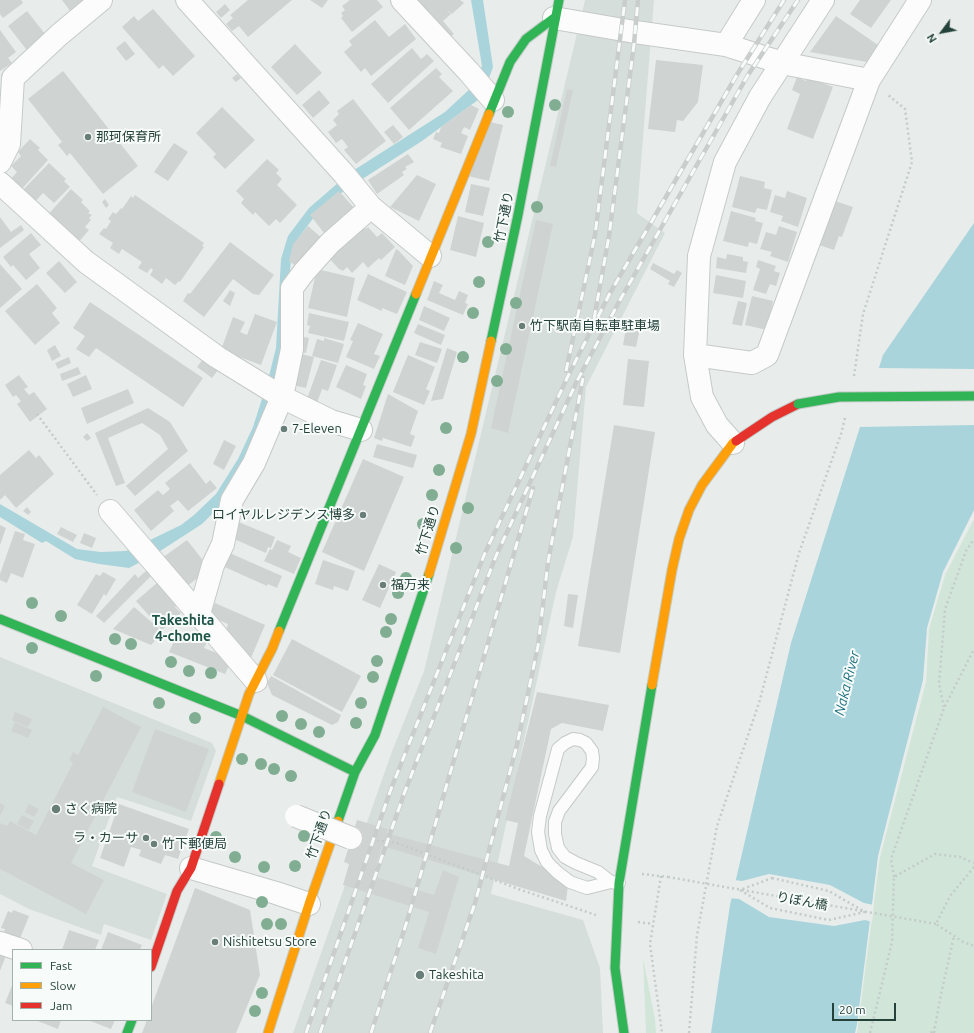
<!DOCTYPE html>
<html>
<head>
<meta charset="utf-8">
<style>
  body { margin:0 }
  #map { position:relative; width:974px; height:1033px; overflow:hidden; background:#e8edeb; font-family:Ubuntu,sans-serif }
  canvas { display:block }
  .legend { position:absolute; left:12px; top:949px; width:140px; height:72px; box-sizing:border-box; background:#f7fbf9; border:1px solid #a3b1ad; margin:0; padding:5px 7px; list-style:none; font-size:12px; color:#24423a }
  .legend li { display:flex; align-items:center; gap:8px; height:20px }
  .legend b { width:20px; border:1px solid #a3b1ad }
  .north { position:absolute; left:922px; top:12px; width:40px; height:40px; -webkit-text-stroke:3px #f7fbf9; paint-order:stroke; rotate:238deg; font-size:11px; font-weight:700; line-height:16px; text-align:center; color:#24423a }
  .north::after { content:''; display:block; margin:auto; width:14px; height:18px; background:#24423a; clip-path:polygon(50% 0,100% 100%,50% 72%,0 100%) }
  .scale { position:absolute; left:832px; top:1003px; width:64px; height:18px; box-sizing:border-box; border:2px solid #24423a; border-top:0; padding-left:5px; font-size:12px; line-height:14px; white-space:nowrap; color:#24423a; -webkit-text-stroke:3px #f7fbf9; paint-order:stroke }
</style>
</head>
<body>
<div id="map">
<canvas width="974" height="1033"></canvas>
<ul class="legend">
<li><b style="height:5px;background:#30b455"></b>Fast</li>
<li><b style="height:5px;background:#ff9f0a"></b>Slow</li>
<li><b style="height:5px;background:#e5322d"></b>Jam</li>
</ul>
<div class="north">N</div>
<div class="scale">20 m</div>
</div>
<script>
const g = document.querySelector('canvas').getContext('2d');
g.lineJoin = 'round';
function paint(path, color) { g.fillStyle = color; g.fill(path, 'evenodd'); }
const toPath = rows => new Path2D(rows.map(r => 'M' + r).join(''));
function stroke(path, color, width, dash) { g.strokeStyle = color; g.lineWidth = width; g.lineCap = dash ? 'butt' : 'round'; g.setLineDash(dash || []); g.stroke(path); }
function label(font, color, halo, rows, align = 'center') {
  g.font = font + ' Ubuntu,"Noto Sans JP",sans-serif'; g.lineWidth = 4; g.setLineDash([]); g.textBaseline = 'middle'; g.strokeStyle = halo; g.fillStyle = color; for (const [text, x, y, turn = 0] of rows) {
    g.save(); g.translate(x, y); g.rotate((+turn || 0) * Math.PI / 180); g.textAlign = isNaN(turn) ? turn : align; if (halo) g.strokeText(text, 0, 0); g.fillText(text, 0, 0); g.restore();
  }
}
const built = toPath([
  [585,0,654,0,637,213,665,233,586,387,573,537,556,592,491,894,583,920,600,968,603,1033,293,1033,391,754,424,671],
  [0,657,212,743,216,751,191,821,117,797,92,866,167,894,151,940,104,924,101,935,29,909,0,894]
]);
const green = toPath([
  [974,519,974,1033,857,1033,880,857,926,682,929,629,945,575],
  [643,958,655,1019,656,1033,646,1033]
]);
const water = toPath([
  [471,0,483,0,493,67,482,97,422,141,345,190,317,213,297,240,291,260,279,387,225,501,202,524,154,555,129,568,99,564,75,559,46,541,42,543,0,517,0,504,77,549,101,552,125,551,138,548,148,541,181,525,194,515,216,494,238,459,253,427,268,380,276,348,281,259,288,236,309,208,338,183,351,172,445,112,472,87,482,66],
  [974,223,974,510,943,572,927,628,923,680,878,856,857,1024,855,1033,711,1033,730,905,791,643,883,355]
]);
const pier = toPath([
  [877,368,974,369,974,425,858,427],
  [769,874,830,885,864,903,874,905,872,922,865,920,834,926,769,917,739,899,730,898,734,880,742,881]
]);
const building = toPath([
  [0,0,21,0,23,3,3,18,0,14],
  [62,0,83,0,84,1,71,12],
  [248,0,292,0,248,37,239,26,232,31,226,24,233,18,230,15],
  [310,0,328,0,322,8],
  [350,0,377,0,383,7,352,32,341,18,343,16,341,13,345,10,342,6],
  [416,0,460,0,464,3,452,14,446,9,451,14,443,21,454,34,447,40],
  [860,0,891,0,871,28,850,14],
  [225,4,230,10,221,18,216,12],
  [153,9,195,56,173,76,163,65,159,69,122,27,134,16,138,21],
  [27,11,49,39,30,54,8,26],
  [836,16,878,45,867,62,810,52],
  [375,20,389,37,405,24,416,39,371,76,365,68,361,72,344,52,352,45,349,41],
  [0,30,16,52,8,58,12,63,0,71],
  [125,41,135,54,126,61,116,48],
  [295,44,322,73,297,95,271,67],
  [412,48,421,59,427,54,434,61,388,103,371,84],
  [656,60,703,65,698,102,683,121,677,120,675,132,648,129],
  [436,68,442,74,439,77,453,91,409,130,390,108],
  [63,71,138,166,103,194,70,153,67,156,58,145,62,142,28,99],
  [237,74,241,78,236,82,232,78],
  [797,77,806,81,808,77,833,87,813,139,787,129,800,94,792,90],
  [567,89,573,90,556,167,550,166],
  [319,90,330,103,313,118,302,105],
  [353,99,386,141,356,164,344,150,348,147,342,139,336,143,328,132,337,125,333,120,339,114,337,111],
  [471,105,479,109,470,130,464,127,461,133,468,136,461,154,440,147,442,143,433,139,436,132,439,133,441,127],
  [222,107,255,140,225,169,213,157,216,154,196,133],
  [490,122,503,125,489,181,468,176],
  [393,125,403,137,394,144,384,132],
  [30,139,40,148,38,150,48,160,20,191,9,181,17,172,11,166,21,156,18,152],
  [174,143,188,152,168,181,154,172],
  [408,154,414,162,405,167,407,169,402,172,404,175,377,194,368,180],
  [267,159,279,170,276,173,282,179,277,185,297,205,280,223,276,219,269,226,255,212,253,215,241,203,244,199,236,191],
  [49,163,66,179,64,181,70,187,54,203,43,193,33,204,21,192],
  [417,175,436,184,419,221,390,207],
  [740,176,765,182,764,188,772,190,767,210,757,208,755,213,732,207],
  [471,184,490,188,483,216,465,212],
  [71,189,83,200,81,202,90,211,88,213,92,215,89,218,91,220,85,227,89,230,76,245,46,217],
  [339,191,354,208,324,233,310,215],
  [787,191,807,198,798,227,781,221,783,216,770,212,775,195,785,198],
  [135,195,204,243,202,246,204,247,180,282,179,281,175,285,166,278,162,284,150,275,153,270,151,268,147,273,138,268,142,262,122,249,119,254,110,248,113,243,99,234,104,228,106,229,111,221,108,219,113,212,116,214,121,208,122,209,131,196,133,198],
  [105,199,109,205,106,208,102,202],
  [835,201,853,207,842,237,839,236,834,250,819,245],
  [731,211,756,218,755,221,763,223,757,244,749,242,748,247,723,241],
  [458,216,484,223,476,257,450,250],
  [0,217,11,232,21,225,24,230,0,248],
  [536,220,553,224,508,433,491,428],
  [361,224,366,229,368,227,377,237,382,233,395,247,381,260,379,258,368,268,363,262,352,273,347,267,343,271,339,269,326,255],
  [308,226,322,238,297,267,289,261,293,244],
  [779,226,797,232,788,262,770,256,772,252,760,249,766,232,776,235],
  [31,233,41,245,29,254,40,268,26,280,13,265,11,267,3,257],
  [230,242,274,275,259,295,253,294,233,279,204,317,183,301,188,293,190,294],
  [396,249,399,251,413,266,405,285,385,276],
  [727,254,743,257,743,261,748,262,746,273,716,268,717,257,726,259],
  [758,260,776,266,774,271,780,273,776,286,770,284,766,294,753,290,760,269,756,267],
  [59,261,77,282,65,293,46,273],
  [653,263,674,274,677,270,682,273,674,287,668,284,670,281,650,269],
  [0,264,22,289,0,308],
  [317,269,355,278,347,317,308,308],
  [368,274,407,292,397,314,382,308,382,311,357,300],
  [716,275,746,281,743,298,713,293],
  [434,281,443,285,439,293,455,300,459,291,468,295,465,303,468,304,463,315,427,300],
  [37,284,57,308,52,313,60,323,35,345,5,311],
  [230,290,235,293,230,306,223,301],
  [752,296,773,301,767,330,745,325],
  [738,301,747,303,742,326,732,324],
  [90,302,203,378,183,407,96,348,89,357,76,349,85,336,73,328],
  [424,306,450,318,444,331,419,320],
  [309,313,349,322,344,341,308,333,310,326,307,325],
  [255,314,277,322,261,365,221,350,233,317,245,322,240,332,247,335],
  [627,322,641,324,636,347,623,345],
  [358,323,383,334,374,354,380,356,374,369,346,357,353,341,350,340],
  [418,324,445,335,441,345,414,333],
  [299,336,309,338,306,353,298,352],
  [324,338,344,344,338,363,312,356,317,339,324,341],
  [420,342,442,349,437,363,415,355],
  [55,345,61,356,52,361,47,350],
  [447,348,457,352,443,399,431,401],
  [297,353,314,357,306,388,289,384],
  [408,355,435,367,426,389,430,391,424,405,393,392],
  [69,357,71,363,58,369,55,363],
  [203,359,218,370,212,378,197,367],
  [628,359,649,361,644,407,623,405],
  [321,360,337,365,328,391,322,389,317,403,307,399],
  [346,365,367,374,363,385,366,386,361,399,336,387],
  [78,367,81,374,62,381,60,374],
  [19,375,28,387,24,389,29,395,34,392,47,409,30,422,17,404,21,401,16,395,13,397,5,385],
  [86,375,92,389,73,397,67,384],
  [128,389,134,403,87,424,81,408],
  [388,394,418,411,410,434,415,436,411,447,383,438,382,441,374,438],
  [148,408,170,422,188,451,135,496,126,486,168,449,160,435,142,423,108,438,125,483,116,486,95,433],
  [614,425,655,432,620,653,578,646],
  [87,433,91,438,87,441,83,437],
  [224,440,236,446,224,470,213,464],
  [377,444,417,455,413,468,373,457],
  [29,450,36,458,39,455,54,474,16,508,5,495,0,500,0,475],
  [363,459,404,477,364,571,322,552],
  [190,463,206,484,210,480,217,488,188,511,178,500,170,506,174,511,151,531,134,510,158,490,163,495,170,489,165,483],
  [27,507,31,512,28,515,23,511],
  [236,521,275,537,271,548,268,547,266,553,234,539],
  [0,525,6,528,0,545],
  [61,527,77,535,73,542,57,534],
  [15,531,25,534,23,540,35,544,23,578,11,573,7,583,0,580,0,574],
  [84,533,96,538,92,548,80,543],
  [187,540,205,563,200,566,205,573,184,588,162,558],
  [277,540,291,546,288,552,301,558,294,574,264,561,270,549,272,550],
  [225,551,282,576,277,588,268,584,267,586,218,564],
  [323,560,355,571,348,591,334,586,333,590,315,584],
  [379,564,396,572,380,608,362,600],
  [147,570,152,575,104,623,96,616,135,574,138,578],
  [103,572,116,579,106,596,104,594,92,614,77,605,96,574,100,576],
  [157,583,177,605,175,607,181,613,162,630,136,601],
  [568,594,578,595,573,628,564,626],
  [215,603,265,625,250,660,226,630,228,624,209,616],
  [134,607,163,632,151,645,113,629],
  [187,634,207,642,204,648,224,656,229,666,225,674,169,652,175,639,185,643],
  [292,639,361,676,342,712,273,675],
  [271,676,341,715,338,722,332,725,272,695,267,683],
  [537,692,609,705,603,731,562,723,551,729,524,856,562,879,568,885,566,901,382,846,373,876,434,895,443,870,459,877,436,954,418,948,429,912,343,885,349,864,344,862,357,820,388,829,386,833,509,866,518,823,505,820],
  [103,707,141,727,71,863,104,880,86,914,0,869,0,823,7,826,10,821,36,835,73,763,69,760,73,752,78,755],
  [15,712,32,719,28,727,12,720],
  [15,722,32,730,28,738,11,731],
  [155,729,209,749,186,812,132,792],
  [0,803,5,806,0,816],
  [29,804,39,809,34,817,25,812],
  [119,804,189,829,178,859,165,855,161,864,139,856,141,850,131,847,124,867,100,858],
  [22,815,34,821,29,830,17,824],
  [195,888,250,910,260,975,236,1033,142,1033,147,1020,151,1020,151,1008],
  [13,910,29,916,19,941,8,937,9,934,4,932,5,929,1,928,8,911,12,913],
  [69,930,99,940,95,950,62,950],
  [108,932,142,945,140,950,101,950],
  [0,949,7,953,0,971],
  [13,983,13,1006,5,1003],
  [35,1020,61,1020,58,1029],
  [88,1020,115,1020,111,1029]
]);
const path = toPath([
  [854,376,863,314,912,162,905,109,887,94],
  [37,414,97,495],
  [944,707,939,684,945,609,966,551,974,539],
  [372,840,397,843,521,890,596,915],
  [974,867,950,896,936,924,963,942,974,946],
  [642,874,668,877],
  [661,876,650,944,662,1033],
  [894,877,891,859,944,708,974,649],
  [772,878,829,891,865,912,829,920,770,908,740,890,772,878],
  [638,922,653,924],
  [689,1033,697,935,717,826,759,703,799,553,841,434,845,418],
  [870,1033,892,942,894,877,935,854,960,857,974,863],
  [931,1033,934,1028],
  [934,1033,941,994,954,936]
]);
const lane = toPath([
  [611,882,598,872,576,863,565,857,558,848,555,834,555,822,559,811,592,767,593,758,592,751,586,743,580,740,573,739,565,743,558,749,540,816,538,832,541,850,547,862,557,872,570,882,587,888,611,882,619,883]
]);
const street = toPath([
  [187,0,344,174,371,207,430,256],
  [402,0,469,72,493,100],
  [554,18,635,32,726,45,754,0],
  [726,45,782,63,869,80],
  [0,162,9,144,13,78,59,35,101,0],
  [0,183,86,262,217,357,282,397,331,421,361,430],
  [695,355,752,363,767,355,869,80,920,0],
  [733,443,717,425,702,397,695,355,699,256,725,162,760,97,823,0],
  [110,511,256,681],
  [199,614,213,565,223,544,232,500,254,463,282,397,292,349,292,288,304,272,330,243,371,207],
  [191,868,276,893,309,904],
  [0,943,21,950]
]);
const fast = toPath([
  [489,114,510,62,526,39,554,18],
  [491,341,518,215,559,0],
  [0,619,242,716,355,772],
  [279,631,416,294],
  [338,821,355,772,375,735,429,574],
  [127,1033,132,1020],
  [624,1033,615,968,619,883,652,685]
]);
const slow = toPath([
  [416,294,489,114],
  [429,574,471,434,491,341],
  [652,685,672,570,679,539,689,510,702,485,733,443,736,441],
  [219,784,249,694,272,649,279,631],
  [268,1033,309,904,338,821]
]);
const jam = toPath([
  [736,441,772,417,798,404],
  [151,967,177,891,191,868,219,784]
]);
const rail = toPath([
  [594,319,609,236,634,44,638,0],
  [566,371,595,235,625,0],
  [306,1033,391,789,485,553,569,374,610,293,738,73,784,0],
  [320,1033,404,794,496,556,577,381,620,300,748,75,798,0],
  [371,1033,408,918,533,488],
  [430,1033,475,903,517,745,538,646,548,562,583,378]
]);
const pathBridge = toPath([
  [668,877,936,924]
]);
const streetBridge = toPath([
  [296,816,351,838]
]);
const fastBridge = toPath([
  [798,404,839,397,974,396]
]);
const trees = [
  [555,105],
  [508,112],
  [537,207],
  [488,242],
  [479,282],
  [516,303],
  [473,313],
  [506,349],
  [463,357],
  [497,381],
  [446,428],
  [439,470],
  [432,495],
  [468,508],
  [423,524],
  [456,548],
  [406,578],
  [398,593],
  [32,603],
  [61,616],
  [391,619],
  [386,632],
  [115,639],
  [131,644],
  [32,648],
  [377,661],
  [171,662],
  [189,671],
  [211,673],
  [96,676],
  [373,677],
  [159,703],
  [361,703],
  [282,716],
  [195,718],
  [356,723],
  [301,724],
  [319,732],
  [242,759],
  [261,764],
  [274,769],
  [291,776],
  [304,836],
  [216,837],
  [235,857],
  [295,866],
  [264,867],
  [262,902],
  [267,924],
  [281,924],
  [262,993],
  [255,1011]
];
const markers = [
  [88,137,4,"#697e78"],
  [522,326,4,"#697e78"],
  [284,429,4,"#697e78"],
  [363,515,4,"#697e78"],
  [383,585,4,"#697e78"],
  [56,809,5,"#697e78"],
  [146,838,4,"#697e78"],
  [154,844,4,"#697e78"],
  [215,942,4,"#697e78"],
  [420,975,5,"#697e78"]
];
const poiNames = [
  ["那珂保育所",96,137],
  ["竹下駅南自転車駐車場",530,326],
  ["7-Eleven",292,429],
  ["ロイヤルレジデンス博多",355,515,"right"],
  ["福万来",391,585],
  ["さく病院",65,809],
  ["ラ・カーサ",138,838,"right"],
  ["竹下郵便局",162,844],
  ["Nishitetsu Store",223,942],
  ["Takeshita",429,975]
];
const streetNames = [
  ["竹下通り",504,217,-79],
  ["竹下通り",428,530,-73],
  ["竹下通り",319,834,-71],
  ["りぼん橋",802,901,10]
];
const neighbourhoodNames = [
  ["Takeshita",183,620],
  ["4-chome",183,636]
];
const waterNames = [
  ["Naka River",847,683,-76]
];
paint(built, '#d6dedb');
paint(green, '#d1e6d8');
paint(water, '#a9d4db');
paint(pier, '#e8edeb');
paint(building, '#cfd4d2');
stroke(lane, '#c5cac8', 14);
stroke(street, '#c5cac8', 24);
stroke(fast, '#c3cbc8', 11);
stroke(slow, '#c3cbc8', 11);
stroke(jam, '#c3cbc8', 11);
stroke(path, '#c3ccca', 2.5, [2, 3]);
stroke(lane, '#fcfcfc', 12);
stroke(street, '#fcfcfc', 22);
stroke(fast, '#30b455', 9);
stroke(slow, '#ff9f0a', 9);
stroke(jam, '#e5322d', 9);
stroke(rail, '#c9cdcc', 4.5);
stroke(rail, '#f7fbf9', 3, [9]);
stroke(streetBridge, '#c5cac8', 24, []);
stroke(fastBridge, '#c3cbc8', 11, []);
stroke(pathBridge, '#c3ccca', 2.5, [2, 3]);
stroke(streetBridge, '#fcfcfc', 22);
stroke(fastBridge, '#30b455', 9);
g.fillStyle = '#81ae93';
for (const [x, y] of trees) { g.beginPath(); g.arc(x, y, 6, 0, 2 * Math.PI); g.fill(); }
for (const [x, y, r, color] of markers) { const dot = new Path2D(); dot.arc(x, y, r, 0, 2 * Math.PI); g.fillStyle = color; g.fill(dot); stroke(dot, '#f7fbf9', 1.5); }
label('13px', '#24423a', '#f7fbf9', poiNames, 'left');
label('13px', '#24423a', '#f7fbf9', streetNames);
label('bold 14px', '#1f5548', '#f7fbf9', neighbourhoodNames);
label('italic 14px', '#1c6f80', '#f7fbf9', waterNames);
</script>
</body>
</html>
